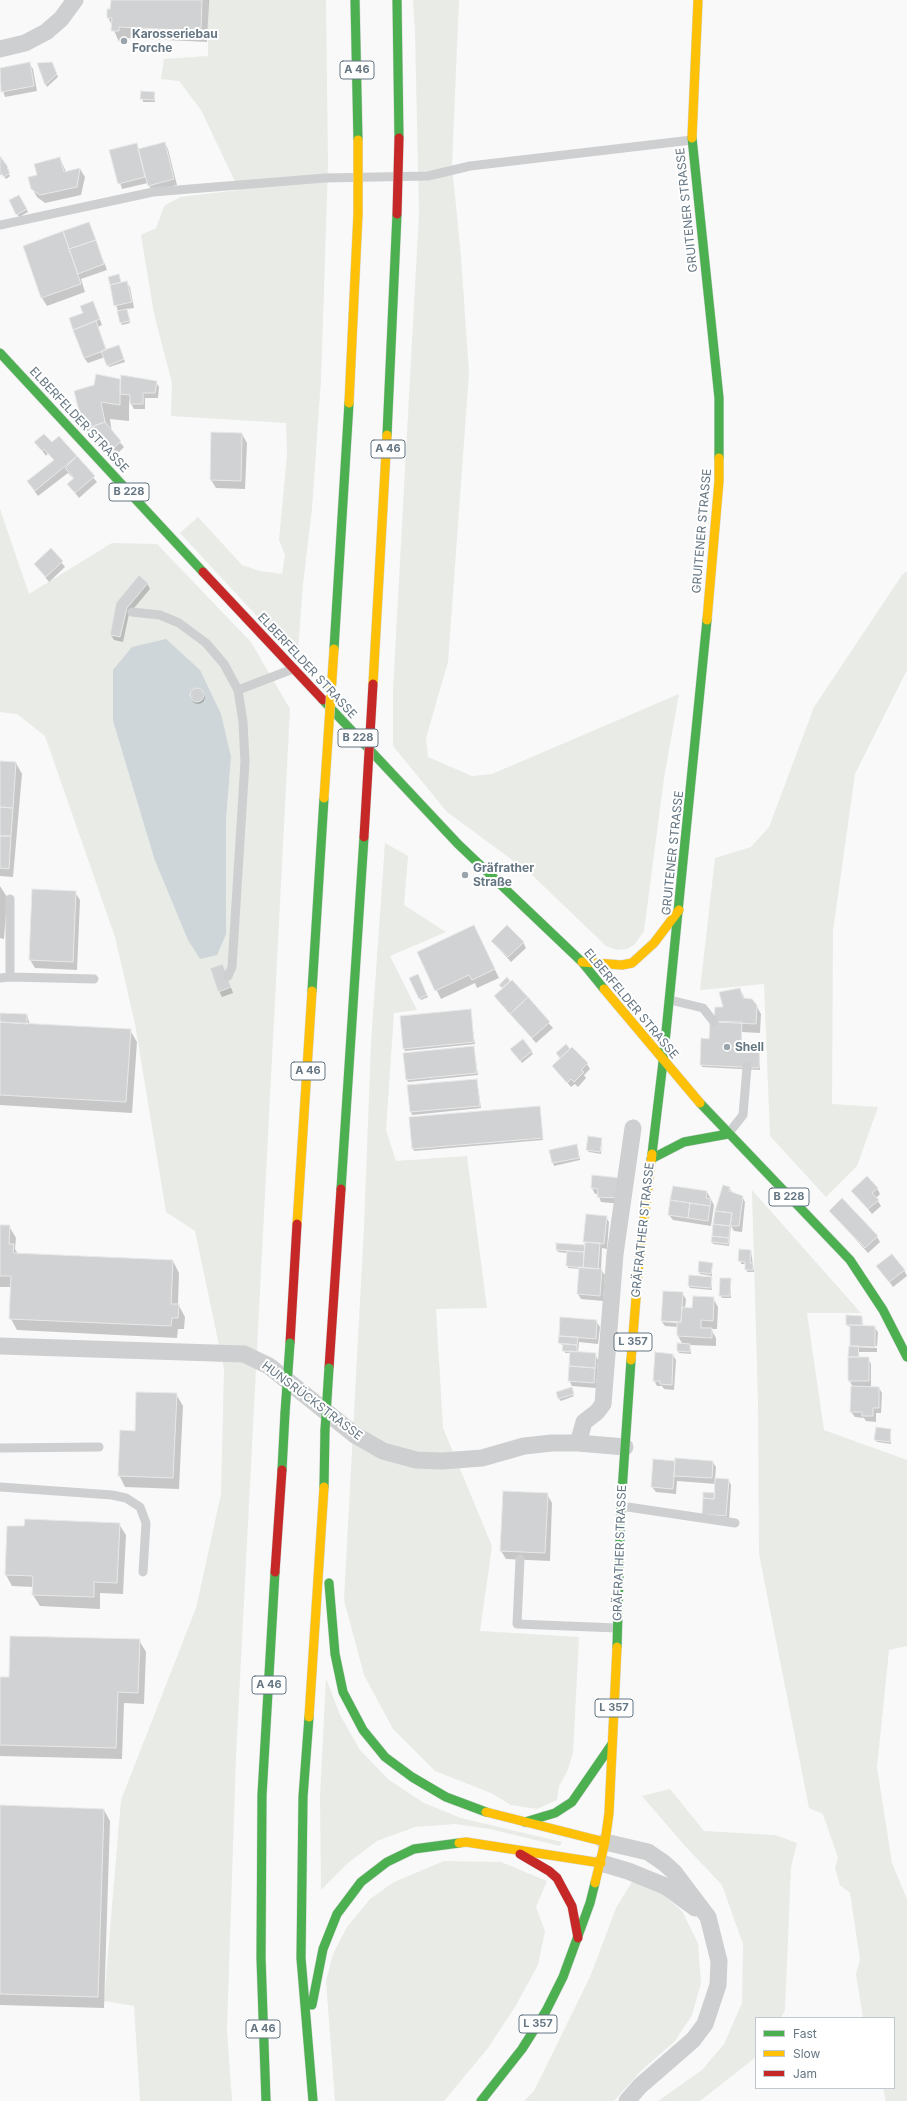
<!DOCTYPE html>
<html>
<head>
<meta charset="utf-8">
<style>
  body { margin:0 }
  #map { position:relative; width:907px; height:2101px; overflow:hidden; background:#f9f9f9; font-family:Inter,sans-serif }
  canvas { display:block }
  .legend { position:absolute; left:755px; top:2017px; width:140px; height:72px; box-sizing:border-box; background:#fff; border:1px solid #c1c8cd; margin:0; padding:5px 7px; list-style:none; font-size:12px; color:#657683 }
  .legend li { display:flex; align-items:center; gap:8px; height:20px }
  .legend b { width:20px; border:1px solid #c1c8cd }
</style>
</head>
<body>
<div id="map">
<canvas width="907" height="2101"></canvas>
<ul class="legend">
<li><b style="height:5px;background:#4caf50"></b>Fast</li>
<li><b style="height:5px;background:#ffc107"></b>Slow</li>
<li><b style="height:5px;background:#c62828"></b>Jam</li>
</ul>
</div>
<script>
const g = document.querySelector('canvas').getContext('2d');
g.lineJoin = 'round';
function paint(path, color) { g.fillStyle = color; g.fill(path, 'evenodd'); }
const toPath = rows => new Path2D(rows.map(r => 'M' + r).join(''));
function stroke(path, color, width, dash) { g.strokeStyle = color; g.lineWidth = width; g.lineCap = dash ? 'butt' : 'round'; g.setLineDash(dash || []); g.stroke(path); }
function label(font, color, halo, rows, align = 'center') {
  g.font = font + ' Inter,sans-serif'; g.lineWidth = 4; g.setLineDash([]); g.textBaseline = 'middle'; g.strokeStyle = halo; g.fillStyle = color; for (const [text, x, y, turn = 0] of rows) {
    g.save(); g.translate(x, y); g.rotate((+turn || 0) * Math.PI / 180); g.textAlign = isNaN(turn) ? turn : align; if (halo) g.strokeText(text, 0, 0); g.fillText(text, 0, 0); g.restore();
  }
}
const green = toPath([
  [208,0,326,0,328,166,321,380,312,508,303,584,298,651,287,638,278,639,180,533,198,517,242,565,260,571,282,574,285,555,279,540,287,455,286,423,171,416,172,383,154,314,141,235,156,228,164,206,180,197,239,190,201,110,179,81,161,79,164,59,208,56],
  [413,0,459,0,452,165,461,257,469,373,448,662,426,738,428,757,472,776,492,774,679,694,664,778,644,931,635,944,627,949,617,950,606,946,530,873,447,812,393,746,393,690,419,213,415,32],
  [0,509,29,594,112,543,157,544,251,642,290,709,236,1756,227,2029,232,2101,140,2101,134,2006,104,2001,121,1800,196,1608,221,1494,224,1369,195,1231,166,1212,135,1024,115,937,45,736,17,714,0,712],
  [113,670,231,757,226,821,226,934,154,858,113,721],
  [907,571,907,670,855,774,833,931,832,1104,878,1107,857,1166,826,1197,770,1136,764,984,700,990,715,858,751,847,769,827,814,707,902,575],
  [385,843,408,856,404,905,446,932,390,956,417,1010,394,1013,386,1130,396,1161,467,1156,487,1308,436,1309,443,1428,492,1546,480,1631,579,1637,573,1753,567,1772,559,1786,557,1800,537,1809,511,1805,491,1793,435,1771,393,1729,364,1675,344,1600,364,1227,371,1043],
  [752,1190,861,1313,807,1313,824,1430,907,1460,907,1646,889,1650,877,1767,892,1863,907,1899,907,2101,886,2101,883,2088,894,2088,894,2018,863,2018,856,1974,860,1960,850,1893,840,1885,835,1868,838,1858,823,1814,809,1808,759,1554,758,1402],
  [326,1678,340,1715,360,1750,389,1780,424,1803,461,1818,562,1842,560,1846,490,1829,455,1824,415,1827,377,1841,348,1863,321,1890,320,1796],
  [670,1789,704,1831,775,1835,797,1843,791,1867,785,2010,781,2018,756,2018,756,2057,700,2101,658,2101,702,2070,724,2044,742,2003,743,1944,722,1885,685,1846,642,1796],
  [444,1861,501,1862,547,1881,536,1907,545,1931,538,1965,515,2007,488,2048,444,2101,335,2101,326,1981,333,1954,347,1927,370,1899,394,1882],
  [633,1880,659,1891,682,1911,698,1943,701,1983,692,2015,675,2041,641,2071,614,2101,524,2101,534,2091,590,1977,616,1908]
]);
const water = toPath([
  [166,639,200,670,221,714,231,757,226,821,226,934,217,955,200,959,188,940,154,858,113,721,113,670,132,647]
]);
const shadow = toPath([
  [114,0,209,0,207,42,125,38,125,42,119,42,108,17],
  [30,64,33,69,37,91,5,97,0,81,0,69],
  [38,64,53,65,58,77,47,87],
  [142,93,154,93,155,102,143,102],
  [165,143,168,149,177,185,152,191,148,183,122,189,110,151,136,144,139,149],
  [0,157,9,170,7,171,10,176,6,179,2,174,0,175],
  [60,158,66,172,80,169,85,177,81,195,45,203,37,197,32,188,38,176],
  [19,196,28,212,19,217,10,201],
  [89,223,107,270,81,279,85,292,47,306,42,298,24,246],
  [109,278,120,278,121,283,126,282,130,287,134,308,126,309,130,323,122,325,121,323],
  [93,302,102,325,98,327,107,351,120,349,125,362,109,367,105,357,88,363,84,358,70,319,84,314],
  [120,380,121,382,156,382,159,387,158,398,145,398,145,409,134,409,129,400,129,421,110,419,112,433,124,447,114,457,101,443,98,444,84,427,75,391],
  [242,434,247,443,245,489,216,488,211,480],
  [58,438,97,482,79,498,68,484,74,479,68,473,38,496,28,482,55,461,48,453,46,456,36,442,51,444],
  [51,549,65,567,49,582,35,564],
  [147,583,150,589,129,614,123,642,114,640,111,635,117,603],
  '191 697a7 7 0 1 1 14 0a7 7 0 1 1-14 0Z',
  [0,762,16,763,22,774,13,877,0,876],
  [0,886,7,897,4,939,0,938],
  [75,892,80,900,77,970,35,968,30,960],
  [474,926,499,978,477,988,475,983,441,999,418,952],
  [492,941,523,942,526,948,511,962],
  [225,971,233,993,222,997,219,991],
  [411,978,419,978,428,997,421,1000],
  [507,978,553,1028,536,1043,495,996,503,989,501,987],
  [740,989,745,999,756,1005,761,1014,760,1033,742,1032,742,1043,760,1044,760,1070,702,1067,701,1064,710,1040,724,1008],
  [470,1010,475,1044,405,1051,404,1049],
  [0,1014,27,1015,30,1025,130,1030,137,1042,132,1113,0,1105],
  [523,1040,533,1054,522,1063,513,1051],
  [474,1048,478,1075,408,1082,407,1080],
  [570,1050,587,1064,590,1069,584,1075,586,1078,578,1087,575,1084,571,1087,553,1066,561,1059,557,1054],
  [477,1080,481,1108,412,1115,411,1112,408,1086],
  [539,1107,543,1140,414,1151,413,1148],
  [602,1139,601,1154,589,1152,587,1150],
  [578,1148,580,1160,554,1166,550,1151],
  [593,1176,621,1204,601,1202,598,1194,595,1194,592,1188],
  [729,1188,733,1193,742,1196,745,1202,742,1232,734,1231,731,1226,729,1246,713,1244,712,1242],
  [877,1188,880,1194,876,1198,881,1206,872,1214,853,1191],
  [707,1192,714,1205,711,1226,673,1220,669,1215],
  [830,1211,877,1237,880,1242,868,1253],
  [606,1217,609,1222,607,1249,602,1248,601,1270,605,1275,603,1301,581,1299,578,1294,580,1269,568,1268,567,1253,558,1252,557,1249,585,1246],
  [0,1226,9,1226,16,1238,15,1249,18,1254,173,1261,179,1273,178,1304,185,1317,184,1329,178,1329,177,1338,17,1330,11,1319,12,1287,0,1287],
  [740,1250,751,1251,754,1272,747,1272,746,1264,741,1264],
  [712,1264,712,1276,700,1274,699,1272],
  [878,1267,904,1270,907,1276,893,1287],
  [711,1278,712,1290,690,1288,689,1286],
  [731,1279,731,1298,722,1298,720,1295],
  [682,1293,686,1299,685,1309,693,1309,713,1298,718,1307,717,1329,711,1329,716,1338,716,1346,690,1345,691,1354,679,1353,678,1351,683,1345,678,1336,678,1327,665,1326,662,1322,678,1323],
  [847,1316,862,1317,863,1326,874,1327,878,1332,877,1346,853,1345,853,1347,877,1348,877,1352,859,1352,859,1358,868,1358,871,1364,871,1387,879,1388,882,1393,881,1413,876,1413,876,1422,866,1421,864,1418,855,1417,851,1412,853,1387,849,1380,851,1328,847,1325],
  [561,1318,596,1321,600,1327,598,1344,579,1342,578,1353,595,1354,598,1360,596,1388,572,1386,569,1380,571,1353,565,1353,564,1346,559,1343],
  [673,1355,676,1360,674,1390,664,1389,662,1386,657,1386,654,1380],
  [572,1391,574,1396,561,1401,559,1399],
  [176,1394,183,1406,179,1489,125,1487,119,1475,136,1432],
  [890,1430,891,1444,877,1442,875,1439],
  [712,1461,716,1467,715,1479,728,1479,731,1485,729,1521,706,1519,716,1494,716,1484,677,1481,676,1494,656,1492,652,1487,676,1462],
  [547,1494,552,1503,550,1561,506,1559,501,1551],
  [119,1524,126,1535,123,1594,100,1593,100,1609,40,1606,33,1595,34,1587,12,1586,6,1575],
  [139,1640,146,1652,144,1704,124,1703,122,1759,0,1756,0,1678,10,1678],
  [0,1806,104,1810,110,1821,104,2008,0,2005]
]);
const building = toPath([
  [111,0,202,0,201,31,119,27,119,31,111,31,112,18,107,18,107,9,110,9,111,0],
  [30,62,34,86,1,92,0,68,30,62],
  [52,62,57,74,45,85,37,63,52,62],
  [141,91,155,92,154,100,140,99,141,91],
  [165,142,174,179,148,186,138,149,165,142],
  [137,143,145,177,118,184,109,150,137,143],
  [0,156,8,167,7,168,10,173,4,177,0,172,0,156],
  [60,157,64,172,80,168,77,187,40,195,31,189,28,177,37,175,34,164,60,157],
  [19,195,27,209,16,215,9,200,19,195],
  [89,222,96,240,69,249,63,231,89,222],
  [63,231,81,284,41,298,23,246,63,231],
  [96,240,104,264,78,274,69,249,96,240],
  [119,274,121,282,110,285,108,277,119,274],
  [127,281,132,302,114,306,110,285,127,281],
  [93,301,100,319,73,330,69,318,83,313,80,306,93,301],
  [127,309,130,321,120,323,117,311,127,309],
  [96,321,106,350,84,358,73,330,96,321],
  [119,345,124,359,107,366,101,351,119,345],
  [96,374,120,379,120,405,101,402,105,422,88,428,83,427,74,391,94,385,96,374],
  [121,375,157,381,155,393,143,393,143,404,130,404,130,395,120,394,121,375],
  [105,422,121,441,110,452,88,428,105,422],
  [211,432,242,433,241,481,210,480,211,432],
  [44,434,52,442,59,436,77,456,35,491,27,481,54,460,44,449,42,451,34,442,44,434],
  [77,456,95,476,75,493,67,484,74,478,65,468,77,456],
  [51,548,63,561,46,577,34,564,51,548],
  [139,575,148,583,127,608,120,637,110,635,116,603,139,575],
  '190 695a7 7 0 1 1 14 0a7 7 0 1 1-14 0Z',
  [0,761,16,762,13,808,0,807,0,761],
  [0,807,13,808,11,836,0,836,0,807],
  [0,836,11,836,9,869,0,868,0,836],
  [32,889,76,891,73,962,29,960,32,889],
  [474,925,495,969,472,980,469,975,435,991,417,952,474,925],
  [507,925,524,942,508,957,491,941,507,925],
  [223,964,231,987,218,992,210,968,223,964],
  [418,974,427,995,419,999,409,978,418,974],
  [507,977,510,981,502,988,499,985,507,977],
  [512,980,528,997,510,1014,494,996,512,980],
  [740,988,743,998,752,999,757,1005,756,1024,714,1022,715,1007,723,1007,719,992,740,988],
  [528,997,550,1022,532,1038,510,1014,528,997],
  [471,1009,474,1042,403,1049,400,1016,471,1009],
  [0,1013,27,1014,27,1024,0,1022,0,1013],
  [710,1021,742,1022,741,1042,760,1043,759,1068,700,1065,701,1038,709,1039,710,1021],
  [0,1022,131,1029,126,1102,0,1095,0,1022],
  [523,1039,532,1051,520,1061,510,1049,523,1039],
  [566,1044,570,1049,560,1058,556,1053,566,1044],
  [474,1046,477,1073,406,1080,403,1053,474,1046],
  [572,1047,588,1063,581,1070,584,1072,574,1082,571,1079,567,1083,552,1066,572,1047],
  [477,1079,480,1106,410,1112,407,1085,477,1079],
  [540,1106,543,1138,412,1149,409,1117,540,1106],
  [588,1136,602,1138,600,1152,586,1150,588,1136],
  [577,1144,579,1158,552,1163,549,1150,577,1144],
  [592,1175,620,1178,618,1198,597,1197,598,1189,591,1188,592,1175],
  [867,1176,878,1188,872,1193,879,1200,868,1209,851,1191,867,1176],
  [723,1185,730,1187,729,1191,743,1196,739,1226,730,1226,732,1213,715,1211,723,1185],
  [673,1186,707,1191,706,1198,711,1199,710,1206,670,1200,673,1186],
  [842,1198,878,1236,865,1248,829,1211,842,1198],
  [670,1200,690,1203,688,1218,668,1215,670,1200],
  [690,1203,710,1206,708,1221,688,1218,690,1203],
  [715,1211,732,1213,730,1226,713,1224,715,1211],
  [586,1214,607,1216,604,1244,583,1242,586,1214],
  [713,1224,730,1226,729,1238,712,1236,713,1224],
  [0,1225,10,1225,9,1244,14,1244,13,1253,173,1260,171,1304,179,1304,178,1318,172,1318,171,1326,9,1319,11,1276,0,1276,0,1225],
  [712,1236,729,1238,728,1244,711,1242,712,1236],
  [585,1242,600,1243,598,1269,583,1268,585,1242],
  [556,1243,585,1245,584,1252,556,1250,556,1243],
  [739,1249,751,1250,750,1263,753,1263,753,1270,745,1270,745,1262,738,1261,739,1249],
  [567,1251,584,1252,583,1268,566,1266,567,1251],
  [892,1254,905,1270,889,1282,876,1266,892,1254],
  [699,1261,713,1263,711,1274,698,1272,699,1261],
  [579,1267,602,1269,600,1296,577,1294,579,1267],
  [689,1275,712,1277,711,1288,688,1286,689,1275],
  [720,1278,731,1278,730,1296,719,1296,720,1278],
  [663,1291,683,1292,681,1322,661,1321,663,1291],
  [693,1296,714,1297,713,1321,701,1320,701,1328,712,1328,712,1338,677,1336,677,1322,681,1322,682,1307,692,1308,693,1296],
  [846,1315,862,1316,862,1325,846,1325,846,1315],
  [560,1317,597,1320,596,1339,559,1336,560,1317],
  [850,1325,875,1326,875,1347,850,1346,850,1325],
  [559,1336,578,1337,577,1345,558,1343,559,1336],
  [677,1343,690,1344,690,1352,677,1351,677,1343],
  [563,1344,577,1345,577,1352,562,1351,563,1344],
  [849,1346,858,1346,859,1357,848,1357,849,1346],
  [570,1351,596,1353,595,1368,569,1366,570,1351],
  [655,1352,673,1354,672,1385,660,1384,660,1381,653,1381,655,1352],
  [848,1357,869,1357,869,1381,848,1381,848,1357],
  [569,1366,595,1368,594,1383,568,1381,569,1366],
  [851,1386,879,1387,879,1408,873,1408,873,1416,862,1416,862,1412,850,1412,851,1386],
  [572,1387,574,1394,558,1399,556,1392,572,1387],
  [136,1392,177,1393,173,1478,118,1476,120,1430,135,1431,136,1392],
  [876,1427,891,1429,890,1442,874,1440,876,1427],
  [675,1458,713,1461,712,1478,674,1476,675,1458],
  [653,1459,675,1461,673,1489,651,1487,653,1459],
  [715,1478,729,1479,726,1516,702,1514,703,1498,714,1499,715,1478],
  [503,1491,548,1493,545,1553,500,1551,503,1491],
  [703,1492,715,1493,714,1499,703,1498,703,1492],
  [25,1519,120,1523,117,1583,94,1582,94,1597,32,1595,33,1576,5,1575,7,1526,24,1526,25,1519],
  [10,1636,140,1639,138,1693,118,1692,116,1748,0,1745,0,1677,9,1677,10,1636],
  [0,1805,104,1809,98,1997,0,1994,0,1805]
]);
const lane = toPath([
  [0,225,153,192,325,178,428,176,470,166,692,140],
  [132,612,160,615,179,623,206,643,224,664,238,690,243,722,245,762,232,967,228,976],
  [238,690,293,669],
  [10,977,94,979],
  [0,978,10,977,10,899],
  [670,1000,703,1008,714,1022],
  [728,1134,743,1115,747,1067],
  [0,1448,99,1447],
  [0,1487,112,1495,126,1498,140,1507,146,1523,143,1572],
  [621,1506,735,1523],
  [520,1559,517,1624,617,1628]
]);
const street = toPath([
  [0,49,25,43,46,32,61,19,75,0],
  [0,1346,244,1354,269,1366,355,1435,383,1451,416,1460,442,1461,482,1458,524,1446,552,1443,578,1443,625,1447],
  [578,1443,584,1422,597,1412,603,1404,615,1254,633,1128],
  [605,1842,648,1852,664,1863,674,1872,708,1917,719,1961,718,1985,705,2024,693,2040,640,2086,627,2101],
  [601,1863,628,1871,665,1886,695,1908]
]);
const fast = toPath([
  [355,0,358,140],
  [397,0,399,138],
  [692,138,719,398,719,458],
  [0,353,203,572],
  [387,435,397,214],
  [334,649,349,403],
  [323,700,458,844,582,962,604,989],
  [312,991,324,798],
  [663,1062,707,620],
  [700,1103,850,1260,883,1310,907,1357],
  [652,1154,663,1062],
  [651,1159,684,1142,728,1134],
  [341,1189,364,837],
  [282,1470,285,1413],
  [324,1487,325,1430],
  [329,1583,335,1654,343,1692,363,1730,385,1757,412,1777,446,1797,486,1812],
  [617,1647,621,1506,631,1360],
  [309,1717,303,1797,301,1958,313,2101],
  [525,1822,555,1813,572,1802,612,1744],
  [312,2005,323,1949,337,1914,361,1882,387,1862,414,1849,459,1843],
  [266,2101,261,1958,262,1795,275,1572],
  [481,2101,522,2049,546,2011,563,1977,590,1903,595,1883]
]);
const slow = toPath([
  [692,138,698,0],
  [349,403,358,214],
  [707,620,719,481,719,458],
  [373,684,387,435],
  [582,962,622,965,632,963,654,943,679,910],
  [604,989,700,1103],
  [297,1224,312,991],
  [631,1360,639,1261,652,1154],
  [309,1717,324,1487],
  [486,1812,605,1842],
  [459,1843,466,1842,601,1863],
  [595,1883,605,1842,609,1813,617,1647]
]);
const jam = toPath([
  [203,572,323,700],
  [290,1343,297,1224],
  [329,1368,341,1189],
  [275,1572,282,1470],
  [520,1854,549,1871,557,1878,572,1906,578,1938]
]);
const fastBridge = toPath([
  [285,1413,290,1343],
  [325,1430,329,1368]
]);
const slowBridge = toPath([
  [358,140,358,214],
  [324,798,334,649]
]);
const jamBridge = toPath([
  [397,214,399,138],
  [364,837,373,684]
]);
const markers = [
  [124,41,4,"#99a4ac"],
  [465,875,4,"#99a4ac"],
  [727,1047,4,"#99a4ac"]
];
const shields = [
  [357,70,34],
  [388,449,34],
  [129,492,40],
  [358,738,40],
  [308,1071,34],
  [789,1197,40],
  [633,1342,38],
  [269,1685,34],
  [614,1708,38],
  [538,2024,38],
  [263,2029,34]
];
const shieldNames = [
  ["A 46",357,70],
  ["A 46",388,449],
  ["B 228",129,492],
  ["B 228",358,738],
  ["A 46",308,1071],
  ["B 228",789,1197],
  ["L 357",633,1342],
  ["A 46",269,1685],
  ["L 357",614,1708],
  ["L 357",538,2024],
  ["A 46",263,2029]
];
const poiNames = [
  ["Karosseriebau",132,34],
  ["Forche",132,48],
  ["Gräfrather",473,868],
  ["Straße",473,882],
  ["Shell",735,1047]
];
const streetNames = [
  ["GRUITENER STRASSE",687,210,-96],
  ["ELBERFELDER STRASSE",79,420,47],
  ["GRUITENER STRASSE",702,531,-85],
  ["ELBERFELDER STRASSE",307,666,47],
  ["GRUITENER STRASSE",673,853,-84],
  ["ELBERFELDER STRASSE",631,1004,50],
  ["GRÄFRATHER STRASSE",643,1230,-84],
  ["HUNSRÜCKSTRASSE",312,1401,37],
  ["GRÄFRATHER STRASSE",620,1553,-88]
];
paint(green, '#e8ebe6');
paint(water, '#ced6d9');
paint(shadow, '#0003');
paint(building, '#d0d2d3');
stroke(building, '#e8e8e8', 1);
stroke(fast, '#d5d6d7', 10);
stroke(slow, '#d5d6d7', 10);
stroke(jam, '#d5d6d7', 10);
stroke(lane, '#cecfd0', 9);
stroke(street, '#cecfd0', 17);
stroke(fast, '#4caf50', 9);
stroke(slow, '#ffc107', 9);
stroke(jam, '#c62828', 9);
stroke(fastBridge, '#d5d6d6', 10, []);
stroke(slowBridge, '#d5d6d6', 10, []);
stroke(jamBridge, '#d5d6d6', 10, []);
stroke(fastBridge, '#4caf50', 9);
stroke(slowBridge, '#ffc107', 9);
stroke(jamBridge, '#c62828', 9);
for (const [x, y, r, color] of markers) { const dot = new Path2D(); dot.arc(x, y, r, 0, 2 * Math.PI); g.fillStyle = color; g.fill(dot); stroke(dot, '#fff', 1.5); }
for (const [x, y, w] of shields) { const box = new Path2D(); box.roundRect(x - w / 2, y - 9, w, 18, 3); g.fillStyle = '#fff'; g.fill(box); stroke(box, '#657683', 1); }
label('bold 11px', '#657683', null, shieldNames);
label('bold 12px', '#657683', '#fff', poiNames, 'left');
label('12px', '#657683', '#fff', streetNames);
</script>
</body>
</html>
